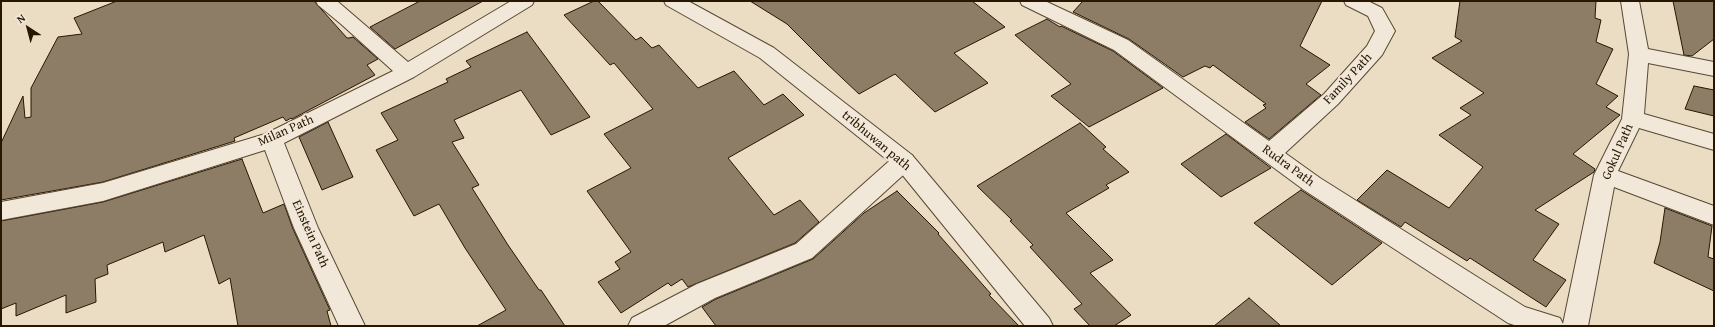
<!DOCTYPE html>
<html>
<head>
<meta charset="utf-8">
<style>
  body { margin:0 }
  #map { position:relative; width:1715px; height:327px; overflow:hidden; background:#ebdcc4; font-family:"Gentium Book Plus",serif }
  canvas { display:block }
  .frame { position:absolute; inset:0; border:2px solid #271601; pointer-events:none }
  .north { position:absolute; left:8px; top:8px; width:40px; height:40px; -webkit-text-stroke:3px #f2e8d9; paint-order:stroke; rotate:324deg; font-size:11px; font-weight:700; line-height:16px; text-align:center; color:#271601 }
  .north::after { content:''; display:block; margin:auto; width:14px; height:18px; background:#271601; clip-path:polygon(50% 0,100% 100%,50% 72%,0 100%) }
</style>
</head>
<body>
<div id="map">
<canvas width="1715" height="327"></canvas>
<div class="frame"></div>
<div class="north">N</div>
</div>
<script>
const g = document.querySelector('canvas').getContext('2d');
g.lineJoin = 'round';
function paint(path, color) { g.fillStyle = color; g.fill(path, 'evenodd'); }
const toPath = rows => new Path2D(rows.map(r => 'M' + r).join(''));
function stroke(path, color, width, dash) { g.strokeStyle = color; g.lineWidth = width; g.lineCap = dash ? 'butt' : 'round'; g.setLineDash(dash || []); g.stroke(path); }
function label(font, color, halo, rows, align = 'center') {
  g.font = font + ' "Gentium Book Plus",serif'; g.lineWidth = 4; g.setLineDash([]); g.textBaseline = 'middle'; g.strokeStyle = halo; g.fillStyle = color; for (const [text, x, y, turn = 0] of rows) {
    g.save(); g.translate(x, y); g.rotate((+turn || 0) * Math.PI / 180); g.textAlign = isNaN(turn) ? turn : align; if (halo) g.strokeText(text, 0, 0); g.fillText(text, 0, 0); g.restore();
  }
}
const building = toPath([
  [117,1,314,1,347,38,349,38,353,37,378,59,367,65,375,75,292,119,291,118,286,121,283,117,234,138,235,141,103,182,1,200,1,143,23,96,25,118,31,117,31,88,58,37,82,34,74,18,117,1],
  [420,1,483,1,395,49,370,27,420,1],
  [594,1,598,1,636,40,641,37,652,48,659,45,698,88,734,71,764,105,783,94,804,115,728,158,774,215,800,200,819,222,795,243,688,287,682,279,671,286,668,283,621,313,598,282,620,269,615,262,631,252,587,191,631,168,604,134,653,109,614,63,610,65,564,15,594,1],
  [750,1,972,1,1005,27,954,53,988,83,935,112,895,74,859,94,825,62,787,24,750,1],
  [1083,1,1322,1,1300,46,1330,65,1306,84,1321,95,1269,139,1245,122,1266,108,1263,105,1266,104,1213,65,1210,68,1205,66,1183,77,1129,39,1073,12,1083,1],
  [1460,1,1596,1,1595,18,1601,20,1596,42,1613,49,1596,84,1618,96,1606,107,1620,115,1573,154,1595,169,1594,172,1535,210,1559,224,1533,260,1566,280,1546,307,1470,258,1467,261,1405,222,1401,227,1357,200,1387,170,1449,208,1483,167,1439,135,1471,115,1460,108,1484,93,1432,58,1462,41,1455,37,1460,1],
  [1673,1,1714,1,1714,39,1692,56,1684,55,1673,1],
  [1047,19,1060,27,1061,26,1113,51,1163,88,1089,127,1051,96,1071,84,1015,35,1047,19],
  [527,32,590,117,551,135,521,90,454,120,464,138,452,142,479,185,472,188,508,245,539,290,541,290,565,326,477,326,506,310,465,248,439,204,414,216,376,150,398,140,381,113,448,82,446,79,471,67,466,61,527,32],
  [1694,86,1714,90,1714,116,1685,109,1694,86],
  [328,122,353,177,322,190,299,137,328,122],
  [1080,123,1106,147,1103,149,1129,172,1106,185,1109,188,1066,213,1113,260,1090,273,1131,315,1114,326,1090,326,1074,309,1082,304,1030,247,1033,245,1010,221,1012,220,977,186,1080,123],
  [1226,134,1271,168,1221,197,1181,164,1226,134],
  [242,159,263,213,284,204,293,229,330,310,327,311,331,326,238,326,230,278,219,284,204,235,165,252,163,242,107,265,108,274,95,279,96,302,66,313,66,295,16,316,16,303,1,309,1,221,103,202,242,159],
  [1301,190,1382,243,1332,285,1254,223,1301,190],
  [897,191,939,233,938,234,991,294,989,295,1019,326,716,326,702,307,716,299,813,259,864,213,897,191],
  [1665,208,1712,226,1708,257,1714,259,1714,291,1654,263,1660,242,1665,208],
  [1249,298,1281,326,1214,326,1249,298]
]);
const minor = toPath([
  [316,1,337,1,408,62,511,1,534,1,532,5,414,77,284,143,318,228,365,326,339,326,294,228,265,150,103,201,1,220,1,202,103,183,265,134,393,71,341,24,318,5,316,1],
  [1020,1,1045,1,1128,40,1269,141,1324,94,1367,46,1375,31,1368,16,1346,5,1344,1,1368,1,1382,8,1395,31,1382,55,1338,104,1285,153,1320,178,1525,307,1560,318,1563,324,1594,175,1622,119,1629,54,1621,1,1639,1,1648,49,1714,62,1714,76,1648,63,1644,114,1714,134,1714,150,1639,128,1618,171,1714,206,1714,225,1614,187,1588,326,1517,326,1508,323,1304,190,1114,50,1022,5,1020,1],
  [904,153,912,155,915,161,912,167,812,258,715,298,664,326,628,326,632,318,697,284,796,244,896,155,904,153]
]);
const tertiary = toPath([
  [664,1,688,1,774,48,912,155,1049,318,1053,326,1025,326,896,167,760,58,666,5,664,1]
]);
const streetNames = [
  ["Family Path",1348,79,-47],
  ["Milan Path",286,131,-24],
  ["tribhuwan path",876,141,40],
  ["Gokul Path",1618,152,-66],
  ["Rudra Path",1288,166,36],
  ["Einstein Path",310,234,66]
];
paint(building, '#8d7d66');
stroke(building, '#271601', 1);
stroke(minor, '#584832', 2);
stroke(tertiary, '#584832', 2);
paint(minor, '#f2e8d9');
paint(tertiary, '#f2e8d9');
label('13px', '#271601', '#f2e8d9', streetNames);
</script>
</body>
</html>
